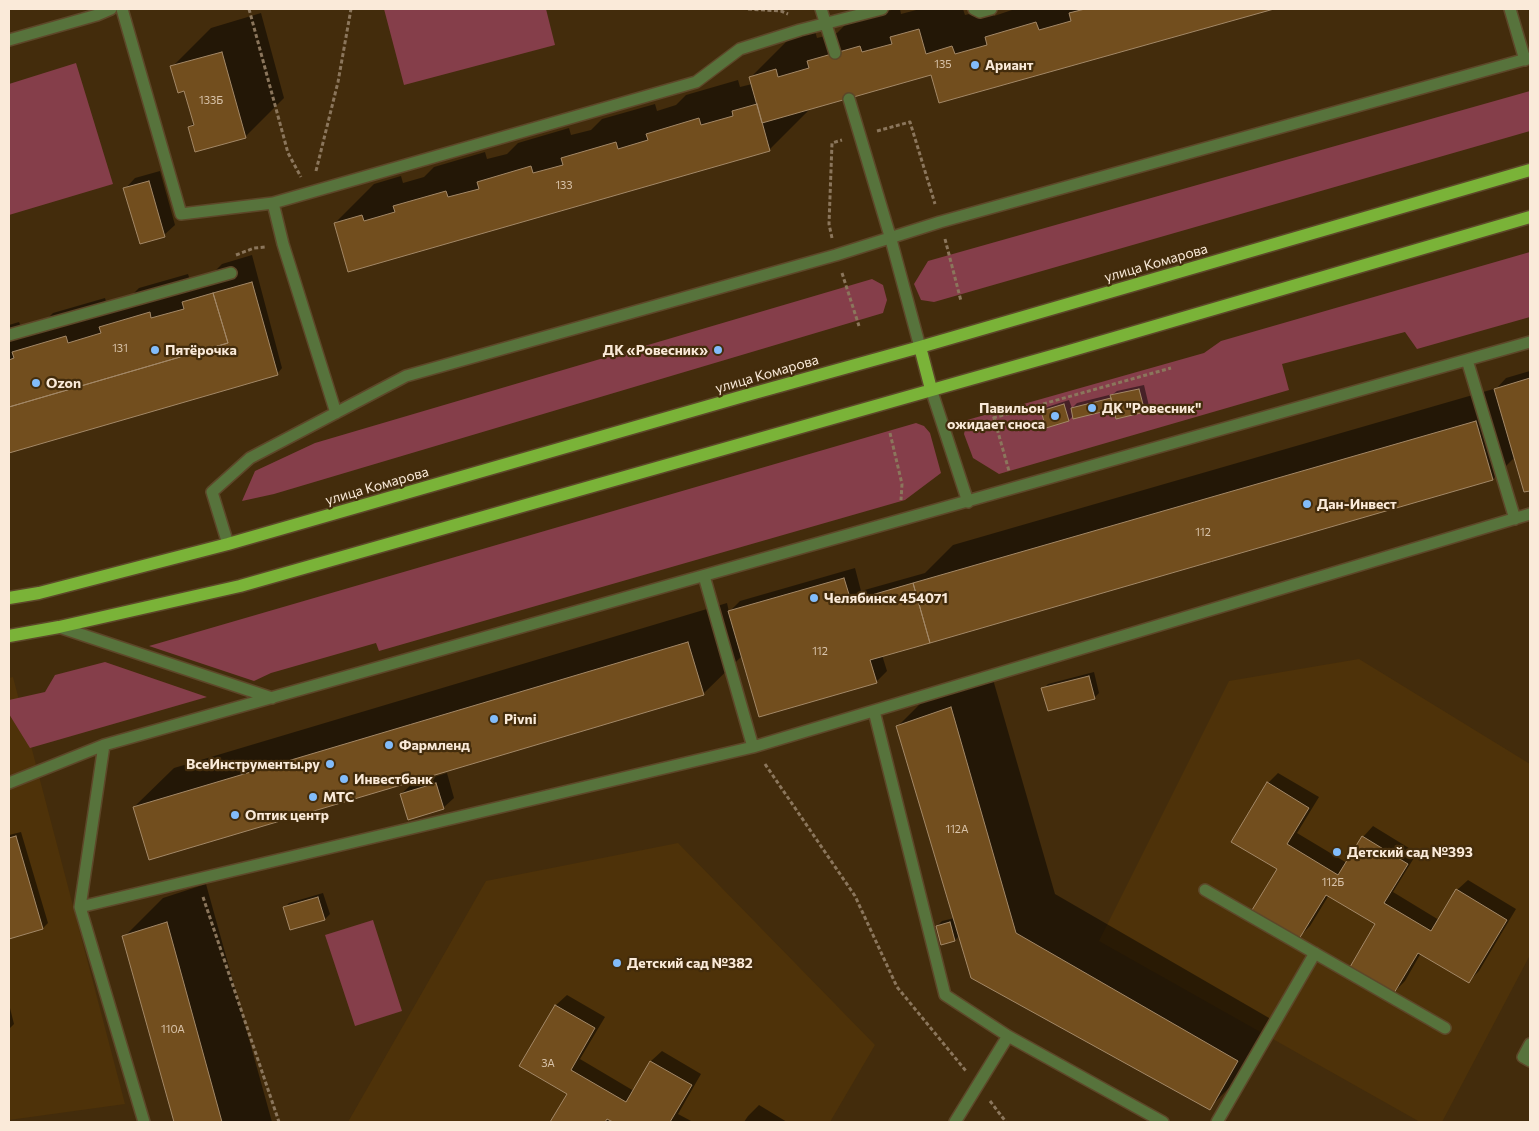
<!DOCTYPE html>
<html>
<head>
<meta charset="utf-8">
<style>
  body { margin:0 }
  #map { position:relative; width:1539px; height:1131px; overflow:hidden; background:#432c0c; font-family:Commissioner,sans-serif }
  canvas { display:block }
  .frame { position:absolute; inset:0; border:10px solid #faead9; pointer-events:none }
</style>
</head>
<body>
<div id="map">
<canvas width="1539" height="1131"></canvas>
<div class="frame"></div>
</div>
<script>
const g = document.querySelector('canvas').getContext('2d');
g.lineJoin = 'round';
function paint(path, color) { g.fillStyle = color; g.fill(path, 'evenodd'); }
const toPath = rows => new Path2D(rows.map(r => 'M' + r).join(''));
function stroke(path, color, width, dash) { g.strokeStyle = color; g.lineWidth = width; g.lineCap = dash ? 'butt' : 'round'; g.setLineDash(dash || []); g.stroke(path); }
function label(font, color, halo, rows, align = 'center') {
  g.font = font + ' Commissioner,sans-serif'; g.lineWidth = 4.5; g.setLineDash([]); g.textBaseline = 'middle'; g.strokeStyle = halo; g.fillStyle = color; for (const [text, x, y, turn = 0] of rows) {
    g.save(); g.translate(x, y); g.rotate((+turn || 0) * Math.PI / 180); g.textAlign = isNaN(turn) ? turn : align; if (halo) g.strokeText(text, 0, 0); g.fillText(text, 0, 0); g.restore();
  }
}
const built = toPath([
  [1359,659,1530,764,1530,955,1442,1122,1420,1122,1099,941,1229,681],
  [13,677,125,1104,9,1120,9,678],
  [678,843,875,1045,830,1122,348,1122,486,881]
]);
const green = toPath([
  [384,9,546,9,555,45,404,85],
  [76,63,113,184,9,215,9,84],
  [1530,91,1530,131,934,302,921,300,914,284,928,261],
  [1530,252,1530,317,1417,349,1405,332,1282,364,1289,390,999,474,973,458,964,434,967,420,1204,353,1221,341],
  [872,279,883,285,887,300,883,313,274,494,242,501,255,471,315,443],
  [916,423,924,426,930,433,941,473,905,500,379,651,376,643,271,673,254,681,149,646],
  [105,662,207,697,30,748,9,714,9,700,45,692,55,675],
  [373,920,402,1011,355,1026,325,935]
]);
const shadow = toPath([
  [895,9,900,9,901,14,920,9,963,9,965,15,991,9,994,16,1015,9,1270,9,940,102,932,74,808,109,809,110,770,149,349,270,335,223,374,184,401,176,403,183,424,177,434,167,485,152,487,159,507,154,518,143,569,128,571,135,591,130,602,119,655,104,657,111,676,105,686,95,738,80,740,87,752,84,751,77,790,38,815,31,817,38,837,33,848,22],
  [261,13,284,98,245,137,190,127,194,122,185,89,172,67,211,28],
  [160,171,175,225,164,235,125,189,135,178],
  [252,255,282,368,277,374,9,451,9,325,19,322,22,329,43,323,53,313,105,298,107,305,129,298,139,288,188,274,190,280,213,273,222,264],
  [1530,371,1530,489,1525,491,1515,457,1493,479,882,655,887,671,876,682,742,656,703,694,134,807,174,768,727,603,729,612,740,601,855,568,861,591,925,573,953,545,1497,388,1506,378],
  [1144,385,1149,406,1144,411,1115,408,1074,415,1069,420,1047,426,1042,412,1047,407,1069,400,1072,408,1077,403,1113,394,1117,391],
  [990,669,1055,894,1276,1022,1248,1069,1209,1108,960,935,955,940,937,926,942,921,955,918,898,726,937,687],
  [1094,672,1099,693,1094,698,1043,689,1048,684],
  [447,773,454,798,443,808,401,794,412,784],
  [1278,773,1319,797,1297,833,1347,863,1363,837,1373,826,1417,853,1393,892,1439,920,1457,890,1468,880,1516,909,1479,971,1469,981,1421,953,1405,981,1394,992,1377,924,1329,895,1310,926,1299,937,1279,869,1268,783],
  [21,832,48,923,43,928,9,938,9,835],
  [206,884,272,1122,175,1122,124,937,163,898],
  [323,893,330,914,325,919,284,908,289,903],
  [567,995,605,1017,580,1059,634,1091,651,1061,662,1051,701,1074,678,1114,693,1122,615,1122,610,1119,608,1122,552,1122,568,1093,521,1065,556,1005],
  [9,1004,14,1024,9,1029],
  [759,1105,787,1122,744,1122,748,1116]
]);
const building = toPath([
  [1085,9,1274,9,939,103,931,75,762,123,749,77,776,69,778,77,809,68,807,61,860,46,862,52,892,44,890,37,919,29,926,54,952,46,955,54,987,45,985,37,1036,22,1039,30,1071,21,1069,13,1085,9],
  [222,52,246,138,195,152,188,127,194,125,184,91,178,93,170,66,222,52],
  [757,104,770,151,348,272,334,223,362,215,364,221,395,212,393,206,446,191,448,197,479,189,477,182,531,166,533,173,563,165,561,158,616,142,618,149,648,140,646,134,699,118,701,125,733,116,732,111,757,104],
  [149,181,165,237,140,244,123,188,149,181],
  [252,282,278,375,9,453,9,407,228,343,213,293,252,282],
  [213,293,228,343,9,407,9,360,14,358,12,352,66,336,68,343,101,333,99,327,150,312,151,318,184,309,182,302,213,293],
  [1530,378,1530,491,1524,492,1494,389,1530,378],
  [1139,389,1145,412,1116,419,1110,395,1139,389],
  [1111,398,1114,409,1073,419,1071,408,1111,398],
  [1064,404,1069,421,1046,428,1041,411,1064,404],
  [1476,421,1493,480,930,643,913,583,1476,421],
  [844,578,851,601,913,583,930,643,870,660,877,683,759,717,728,611,844,578],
  [688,642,704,695,149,860,133,807,688,642],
  [1089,676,1095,699,1048,711,1041,688,1089,676],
  [951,707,1016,933,1238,1061,1210,1110,971,978,896,726,951,707],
  [1267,782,1309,808,1287,844,1338,875,1362,836,1408,864,1384,903,1431,931,1456,889,1507,920,1469,983,1418,953,1394,993,1350,967,1375,924,1326,895,1299,939,1252,910,1277,869,1231,842,1267,782],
  [436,783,444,809,408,820,400,794,436,783],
  [16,836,43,929,9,939,9,838,16,836],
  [318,897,325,920,290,930,283,907,318,897],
  [167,922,222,1122,174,1122,122,936,167,922],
  [950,922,955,941,941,945,936,926,950,922],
  [555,1005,595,1028,571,1070,626,1102,650,1061,692,1085,670,1122,613,1122,607,1119,605,1122,550,1122,567,1094,519,1066,555,1005]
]);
const path = toPath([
  [249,9,288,153,301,177],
  [748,9,781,11,788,14],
  [877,131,910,122,935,204],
  [316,171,338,82,351,9],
  [832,238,829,224,832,143,842,140],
  [945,239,961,301],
  [236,255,254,248,266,247],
  [842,273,859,326],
  [990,404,1009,471],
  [993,418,1171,368],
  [890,433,902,484,901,500],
  [765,764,855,896,897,987,966,1071],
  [203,897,279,1122],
  [990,1101,1006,1122]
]);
const lane = toPath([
  [122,9,181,214,273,203,283,244,336,413],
  [821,9,835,53],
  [974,9,980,12,991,9],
  [1510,9,1525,60],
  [9,40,97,15,111,9],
  [849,99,890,236,920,347],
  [273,203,696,82,740,49,800,30,882,9],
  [9,335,231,273],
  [1467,360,1515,519],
  [931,389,968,502],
  [228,544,212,492,250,458,406,376,836,255,940,222,1530,58],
  [704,576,753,747],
  [59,627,272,698],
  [874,711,945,995,1008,1036,1163,1122],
  [104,745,80,907,144,1122],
  [9,783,104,745,1530,342],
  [1205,890,1445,1028],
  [80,907,753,747,1530,514],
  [1530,1044,1523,1057,1530,1061],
  [955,1122,1008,1036],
  [1217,1122,1315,953]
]);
const primary = toPath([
  [920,347,931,389],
  [9,598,39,593,228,544,740,397,920,347,1530,170],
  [9,636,59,627,240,586,1066,352,1530,217]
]);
const markers = [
  [975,65,5,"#82bcfa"],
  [155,350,5,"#82bcfa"],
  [718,350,5,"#82bcfa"],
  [36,383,5,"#82bcfa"],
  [1092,408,5,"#82bcfa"],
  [1055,416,5,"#82bcfa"],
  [1307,504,5,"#82bcfa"],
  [814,598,5,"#82bcfa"],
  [494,719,5,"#82bcfa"],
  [389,745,5,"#82bcfa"],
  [330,764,5,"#82bcfa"],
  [344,779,5,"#82bcfa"],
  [313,797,5,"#82bcfa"],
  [235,815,5,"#82bcfa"],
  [1337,852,5,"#82bcfa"],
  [617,963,5,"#82bcfa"]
];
const numberNames = [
  ["135",943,64],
  ["133Б",211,100],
  ["133",564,185],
  ["131",120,348],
  ["112",1203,532],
  ["112",820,651],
  ["112А",957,829],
  ["112Б",1333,882],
  ["110А",173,1029],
  ["3А",548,1063]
];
const poiNames = [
  ["Ариант",985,65],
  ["Пятёрочка",165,350],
  ["ДК «Ровесник»",708,350,"right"],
  ["Ozon",46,383],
  ["Павильон",1045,408,"right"],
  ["ожидает сноса",1045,424,"right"],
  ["ДК \"Ровесник\"",1102,408],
  ["Дан-Инвест",1317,504],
  ["Челябинск 454071",824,598],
  ["Pivni",504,719],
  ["Фармленд",399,745],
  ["ВсеИнструменты.ру",320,764,"right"],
  ["Инвестбанк",354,779],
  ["МТС",323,797],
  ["Оптик центр",245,815],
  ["Детский сад №393",1347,852],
  ["Детский сад №382",627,963]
];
const streetNames = [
  ["улица Комарова",1156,263,-16],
  ["улица Комарова",767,374,-16],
  ["улица Комарова",377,486,-16]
];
paint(built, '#4e3209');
paint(green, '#853e4a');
paint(shadow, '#0007');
paint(building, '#724e1e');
stroke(building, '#a38867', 1);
stroke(lane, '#5d4729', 14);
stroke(primary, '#5d4729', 15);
stroke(path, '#8b765c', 3, [4, 2.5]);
stroke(lane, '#57733c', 11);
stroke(primary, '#7ab338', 12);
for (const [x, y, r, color] of markers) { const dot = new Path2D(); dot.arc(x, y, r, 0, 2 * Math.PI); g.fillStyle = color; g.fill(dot); stroke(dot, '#432c0c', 2); }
label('11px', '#d8c3aa', null, numberNames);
label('bold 14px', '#faead9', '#432c0c', poiNames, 'left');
label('14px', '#faead9', '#432c0c', streetNames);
</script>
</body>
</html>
